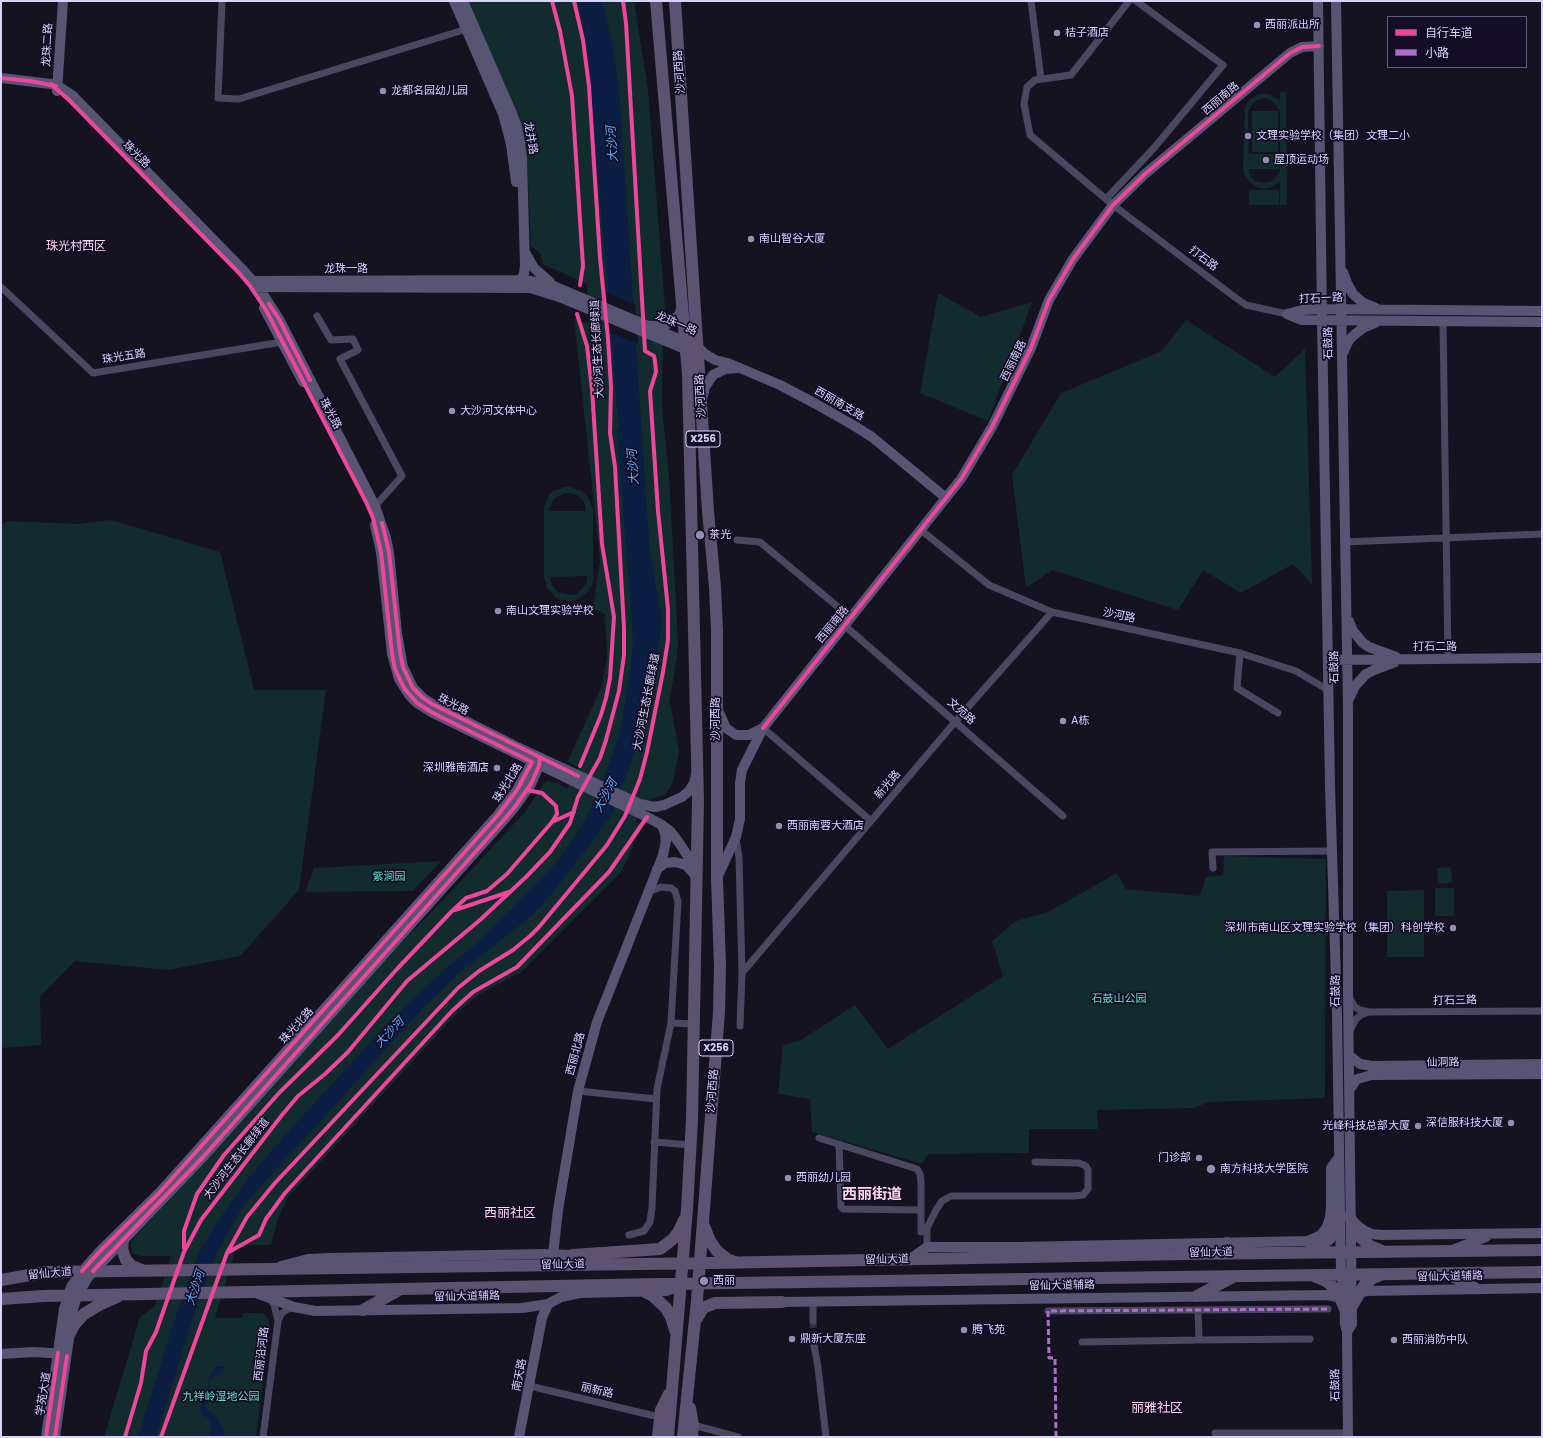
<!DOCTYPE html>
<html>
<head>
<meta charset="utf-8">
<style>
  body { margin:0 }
  #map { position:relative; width:1543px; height:1438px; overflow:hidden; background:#161320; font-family:Poppins,"Noto Sans SC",sans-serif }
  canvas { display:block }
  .frame { position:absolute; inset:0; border:2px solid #d8d2ff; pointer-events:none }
  .legend { position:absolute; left:1387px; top:16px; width:140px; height:52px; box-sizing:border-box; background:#130e25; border:1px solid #625c7c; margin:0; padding:5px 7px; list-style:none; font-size:12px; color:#d8d2ff }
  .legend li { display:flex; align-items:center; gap:8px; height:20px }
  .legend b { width:20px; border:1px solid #625c7c }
</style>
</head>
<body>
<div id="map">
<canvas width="1543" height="1438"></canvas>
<div class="frame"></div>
<ul class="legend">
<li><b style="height:5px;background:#ed469a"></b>自行车道</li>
<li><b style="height:5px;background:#b06ccc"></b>小路</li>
</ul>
</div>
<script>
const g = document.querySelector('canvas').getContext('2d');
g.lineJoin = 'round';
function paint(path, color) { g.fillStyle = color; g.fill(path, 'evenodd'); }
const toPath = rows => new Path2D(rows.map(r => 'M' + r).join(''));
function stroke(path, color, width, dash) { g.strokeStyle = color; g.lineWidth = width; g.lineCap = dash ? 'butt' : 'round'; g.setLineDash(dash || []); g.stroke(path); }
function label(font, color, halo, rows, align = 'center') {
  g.font = font + ' Poppins,"Noto Sans SC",sans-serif'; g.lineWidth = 3.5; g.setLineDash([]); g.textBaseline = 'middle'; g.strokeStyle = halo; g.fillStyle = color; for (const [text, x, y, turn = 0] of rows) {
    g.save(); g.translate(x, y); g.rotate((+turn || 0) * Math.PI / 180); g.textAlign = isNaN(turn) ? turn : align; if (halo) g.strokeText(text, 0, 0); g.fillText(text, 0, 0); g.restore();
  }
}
const green = toPath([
  [468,1,634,1,648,89,665,308,663,316,662,407,669,476,678,641,677,657,669,703,673,717,679,751,673,782,666,794,642,803,636,822,643,825,621,872,521,972,478,995,454,1016,289,1196,278,1218,271,1245,250,1245,236,1248,215,1318,243,1318,243,1313,263,1313,268,1318,270,1325,256,1437,104,1437,140,1317,155,1306,171,1256,140,1256,132,1253,131,1241,398,946,448,895,524,813,546,781,558,783,567,789,578,767,568,761,601,688,607,657,605,614,593,608,600,560,574,318,588,324,587,284,547,266,543,264,540,253,531,246,527,161],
  [1280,92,1286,92,1287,205,1280,205,1280,182,1269,188,1259,188,1250,183,1245,175,1243,170,1245,107,1250,99,1259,94,1269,94,1280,100],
  [1264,98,1269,99,1276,104,1280,112,1280,170,1278,175,1272,181,1264,183,1256,181,1252,178,1249,170,1248,112,1252,104,1256,101],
  [1252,111,1278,111,1278,152,1252,152],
  [1249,154,1279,154,1279,169,1249,169],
  [1249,190,1279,190,1279,205,1249,205],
  [938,293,981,317,1032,302,988,421,920,393],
  [1186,320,1275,377,1305,349,1312,584,1293,564,1241,593,1203,570,1178,610,1052,570,1026,588,1012,475,1061,393,1162,351],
  [564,487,570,487,582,491,589,499,593,510,593,582,588,592,578,599,572,601,560,600,555,597,547,588,544,577,544,506,549,495,553,491],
  [565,493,574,494,578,496,584,502,586,511,549,511,550,507,554,499],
  [587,576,587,581,583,588,576,594,571,595,558,592,552,585,550,577],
  [111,520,220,552,254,690,326,690,299,890,240,956,168,970,75,961,40,997,41,1045,1,1048,1,524,8,521,78,524],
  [1224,856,1326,859,1325,1098,1209,1102,1193,1108,1097,1110,1098,1129,1029,1129,1029,1153,928,1154,922,1164,812,1132,810,1099,778,1094,783,1045,801,1040,855,1005,888,1049,1003,976,992,941,1016,921,1048,912,1117,873,1126,889,1200,896,1206,877,1223,875],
  [441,861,413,891,305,892,314,868],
  [1451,867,1452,883,1438,884,1437,868],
  [1435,888,1454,888,1454,916,1435,916],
  [1424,890,1424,957,1387,957,1387,891]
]);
const water = toPath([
  [578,1,602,1,614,51,620,104,650,556,662,619,656,667,644,727,612,814,602,829,546,901,527,920,459,973,427,1004,244,1205,217,1252,193,1317,156,1437,138,1437,176,1316,198,1255,214,1227,250,1176,296,1123,387,1024,447,967,478,942,555,864,574,838,589,812,608,767,620,732,630,675,633,642,631,610,617,429,620,427,616,402,612,338,590,85,586,43],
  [217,1366,223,1366,224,1367,222,1372,220,1374,212,1378,210,1382,211,1390,215,1398,205,1405,206,1409,208,1411,212,1412,216,1417,224,1431,225,1437,217,1435,214,1437,209,1437,209,1433,212,1428,211,1424,208,1418,202,1415,200,1408,208,1392,209,1377]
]);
const pier = toPath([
  [606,292,635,305,638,344,610,333]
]);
const streetTunnel = toPath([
  [813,1321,814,1345]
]);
const street = toPath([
  [222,1,218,98,239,99,470,28],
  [1031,1,1041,79],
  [1129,1,1071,75,1035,80,1027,87,1024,104,1030,135,1113,205,1236,298,1246,305,1287,314],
  [1106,199,1154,148,1223,65,1136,1],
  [1,287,93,373,282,342],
  [317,316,331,340,353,339,358,350,340,359,402,476,375,506],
  [1443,322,1448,659],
  [921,530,989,585,1052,612,1240,653,1296,671,1328,690],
  [737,540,760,542,850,617],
  [1344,542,1542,534],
  [844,625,1063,816],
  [1240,653,1237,688,1278,713],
  [763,728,871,821],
  [736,838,739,858,742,973,740,1026],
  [1213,868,1212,852,1333,851],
  [742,973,955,722,1052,612],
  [1349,997,1355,1007,1360,1010,1369,1012,1542,1011],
  [671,1023,694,1024],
  [1350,1031,1356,1019,1361,1015,1368,1012],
  [578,1091,656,1099],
  [819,1138,917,1169,920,1174,921,1182,921,1232],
  [654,1142,691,1145],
  [839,1144,841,1207,843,1209,921,1210],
  [629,1235,644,1231,650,1222,652,1208,657,1089,671,1023,678,902,675,891,671,888,661,887,648,892],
  [927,1247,927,1228,936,1210,942,1201,951,1196,1074,1196,1083,1195,1088,1189,1088,1170,1086,1166,1079,1163,1035,1162],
  [813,1301,813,1321],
  [1048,1311,1328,1309],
  [278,1321,281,1314,286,1310,294,1307],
  [1199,1340,1310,1339],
  [1082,1342,1199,1340,1198,1310],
  [814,1345,818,1367,826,1437],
  [530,1386,659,1417],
  [693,1425,738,1437],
  [1215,1433,1348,1433],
  [263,1437,278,1321,274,1305,270,1298]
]);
const secondary = toPath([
  [454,1,503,114,511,144,516,182],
  [463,1,511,111,517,127,520,143,522,159,525,265,524,274,519,283],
  [1318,1,1322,320,1330,786,1337,1014,1341,1274,1344,1289,1345,1324,1347,1332,1348,1437],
  [1336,1,1348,709,1348,995,1352,1324,1347,1332],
  [1,78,51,84,58,86,73,96,243,270,259,288,279,319,375,506,386,538,389,552,397,633,403,667,413,688,422,697,432,704,515,746,640,804,655,807,664,805,682,797,689,791,694,783,696,774],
  [57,91,63,1],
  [526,254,534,268,550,282],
  [1343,272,1347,283,1353,294,1362,302,1376,308],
  [253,281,523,280,549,284,698,347,705,354,715,360,728,363,780,385,816,404,853,425,872,437,946,498],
  [254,287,530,288,559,297,692,352],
  [264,308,303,382],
  [1287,314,1302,320,1542,322],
  [1287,314,1302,310,1321,309,1542,311],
  [651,326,661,326,668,324,679,315,682,307],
  [1343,353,1349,340,1354,335,1363,328,1375,323],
  [702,399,705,387,713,375,725,369,737,368],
  [375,525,381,552,392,654,399,679,410,696,417,703,433,713,647,817,662,825,671,832,680,844,687,855,695,876],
  [1349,621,1353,631,1363,643,1369,647,1396,657],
  [1328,660,1542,658],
  [1349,699,1355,686,1366,674,1374,670,1395,662],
  [718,710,726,728,736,735,749,735,763,728],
  [657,869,665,863,675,862,686,865,693,873],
  [717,878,736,837,740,819,740,783,742,770,763,728,961,479,992,427,1031,348,1049,300,1073,259,1113,205,1145,174,1290,53,1302,47,1319,46],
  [1349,1055,1360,1064,1372,1066,1542,1064],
  [1350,1089,1357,1079,1372,1075,1542,1074],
  [1351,1219,1358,1226,1365,1231,1372,1234,1381,1235,1542,1233],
  [1455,1249,1486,1237],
  [553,1255,558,1210,578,1091,597,1022,663,855,666,841,665,834,662,825],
  [910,1259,927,1247,1018,1247,1308,1241,1321,1235,1327,1227,1330,1217,1331,1206,1331,1168,1339,1157],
  [281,1266,308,1259,330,1258,544,1254,573,1255,580,1257],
  [1446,1275,1475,1287],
  [256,1293,294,1307,315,1311,522,1308,548,1304,561,1297,580,1293,666,1291,675,1288,681,1284],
  [1359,1293,1367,1291,1542,1288],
  [782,1302,1327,1295,1342,1298],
  [1,1354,34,1352,64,1354],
  [46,1437,64,1309,71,1287,78,1276,100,1251,160,1192,497,816,517,790,532,762,536,760],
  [55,1437,73,1310,77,1296,89,1276,204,1156,503,821,514,808,531,784,539,766,540,760],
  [519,1437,542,1318,548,1304]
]);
const primary = toPath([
  [656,1,688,374,698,801,692,1120,687,1209,668,1437],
  [675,1,708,511,715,587,717,631,717,878,720,966,719,1012,697,1300,683,1437],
  [1351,1219,1355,1231,1360,1237,1370,1246,1380,1250],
  [704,1226,710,1241,717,1251,727,1259,735,1262],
  [123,1240,122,1249,126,1260,132,1266,142,1270],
  [1227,1243,1249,1249],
  [1309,1251,1320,1246,1330,1238,1335,1231,1340,1214],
  [573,1255,660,1249,673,1239,679,1231,684,1220],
  [1314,1276,1326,1281,1332,1286,1338,1292,1344,1307],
  [1,1280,47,1272,713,1263,1184,1254,1542,1250],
  [645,1292,653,1296,666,1308,671,1317,675,1330],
  [1197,1296,1233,1277],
  [1,1299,44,1296,658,1284,1542,1272],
  [1352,1306,1365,1284,1373,1278,1381,1275],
  [363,1310,399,1290],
  [696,1320,703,1308,715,1303,782,1302],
  [70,1333,74,1325,84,1314,99,1305,117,1297],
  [690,1408,693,1425,692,1437],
  [658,1437,661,1410,669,1394]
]);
const quiet = toPath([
  [1056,1437,1055,1358,1049,1358,1048,1311,1328,1309]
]);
const cycleway = toPath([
  [552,1,560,31,572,96,583,266,580,285],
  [1,78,30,81,56,86],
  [51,84,70,101,239,273,250,286,266,310,366,502,373,518,381,552,392,654,395,669,404,688,417,703,433,713,532,762,517,790,497,816,160,1192,100,1251,82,1271],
  [269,304,279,319,310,380],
  [577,314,587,346,592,389,602,544,614,617,610,678,606,698,601,715,580,766],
  [382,523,389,552,400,652,403,667,413,688,422,697,432,704,578,776],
  [763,728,961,479,992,427,1031,348,1049,300,1073,259,1113,205,1145,174,1290,53,1302,47,1319,46],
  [527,790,542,793,556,806,557,814,552,822],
  [455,910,509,892],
  [184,1248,184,1231,197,1194,224,1155,279,1093,338,1035,397,969,452,911,466,898,487,891,507,874,552,822,574,812],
  [227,1253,259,1235,266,1219,285,1193,452,1011,473,992,517,967,609,872,647,817],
  [93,1271,204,1156,503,821,514,808,531,784,539,766,540,758],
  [46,1437,58,1353],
  [55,1437,67,1356],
  [125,1437,141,1383,146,1351,156,1332,184,1252,201,1220,282,1115,298,1096,325,1074,348,1052,407,981,480,920,526,877,550,852,570,823,578,797,600,758,606,740,619,691,624,655,624,628,615,467,610,433,611,387,608,339,600,258,589,86,583,40,574,1],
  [161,1437,227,1253,247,1217,275,1183,458,988,479,971,513,950,530,936,539,927,607,845,625,816,640,779,647,752,663,672,668,640,668,609,658,511,650,391,656,372,655,361,654,356,645,351,626,23,623,1]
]);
const markers = [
  [1257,25,4,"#948fb1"],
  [1057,33,4,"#948fb1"],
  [383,91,4,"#948fb1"],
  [1248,136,4,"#948fb1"],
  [1266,160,4,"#948fb1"],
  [751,239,4,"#948fb1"],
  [452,411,4,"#948fb1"],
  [700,535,5,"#948fb1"],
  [498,611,4,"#948fb1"],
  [1063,721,4,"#948fb1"],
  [497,768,4,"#948fb1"],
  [779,826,4,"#948fb1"],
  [1453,928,4,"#948fb1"],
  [1511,1123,4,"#948fb1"],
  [1418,1126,4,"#948fb1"],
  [1199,1158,4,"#948fb1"],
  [1211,1169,5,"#948fb1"],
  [788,1178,4,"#948fb1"],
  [704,1281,5,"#948fb1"],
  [964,1330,4,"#948fb1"],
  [792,1339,4,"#948fb1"],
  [1394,1340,4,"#948fb1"]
];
const shields = [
  [703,439,34],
  [716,1048,34]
];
const shieldNames = [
  ["X256",703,439],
  ["X256",716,1048]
];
const poiNames = [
  ["西丽派出所",1265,25],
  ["桔子酒店",1065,33],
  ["龙都名园幼儿园",391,91],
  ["文理实验学校（集团）文理二小",1256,136],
  ["屋顶运动场",1274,160],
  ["南山智谷大厦",759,239],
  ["大沙河文体中心",460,411],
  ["茶光",709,535],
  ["南山文理实验学校",506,611],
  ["A栋",1071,721],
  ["深圳雅南酒店",489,768,"right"],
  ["西丽南蓉大酒店",787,826],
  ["深圳市南山区文理实验学校（集团）科创学校",1445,928,"right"],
  ["深信服科技大厦",1503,1123,"right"],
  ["光峰科技总部大厦",1410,1126,"right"],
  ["门诊部",1191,1158,"right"],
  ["南方科技大学医院",1220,1169],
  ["西丽幼儿园",796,1178],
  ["西丽",713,1281],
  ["腾飞苑",972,1330],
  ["鼎新大厦东座",800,1339],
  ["西丽消防中队",1402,1340]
];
const streetNames = [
  ["龙珠二路",48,45,-87],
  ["沙河西路",680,72,-94],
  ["西丽南路",1221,99,-40],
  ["龙井路",530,138,80],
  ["珠光路",136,155,45],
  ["打石路",1203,259,37],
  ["龙珠一路",346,269],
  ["打石一路",1321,299,-2],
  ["龙珠一路",676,324,23],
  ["石鼓路",1329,343,-91],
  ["大沙河生态长廊绿道",598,349,-93],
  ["珠光五路",124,357,-9],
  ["西丽南路",1014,361,-64],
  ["沙河西路",701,396,-93],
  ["西丽南支路",839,404,30],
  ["珠光路",330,414,62],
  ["沙河路",1119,616,12],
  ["西丽南路",833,625,-51],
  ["打石二路",1435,647],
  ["石鼓路",1335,667,-91],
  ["大沙河生态长廊绿道",647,702,-79],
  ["珠光路",453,705,27],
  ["文苑路",961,712,41],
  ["沙河西路",716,719,-90],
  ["珠光北路",508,783,-58],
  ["新光路",888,785,-50],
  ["石鼓路",1336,991,-90],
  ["打石三路",1455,1001,-1],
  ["珠光北路",297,1026,-48],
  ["西丽北路",576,1054,-75],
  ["仙洞路",1443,1063,-1],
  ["沙河西路",713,1091,-85],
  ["大沙河生态长廊绿道",237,1159,-52],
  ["留仙大道",1211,1253,-1],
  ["留仙大道",887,1260,-1],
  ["留仙大道",563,1265,-1],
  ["留仙大道",50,1274,-5],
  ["留仙大道辅路",1450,1277,-1],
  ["留仙大道辅路",1062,1286,-1],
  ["留仙大道辅路",467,1297,-1],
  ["西丽沿河路",262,1354,-83],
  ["南天路",520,1375,-79],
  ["石鼓路",1336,1385,-91],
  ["丽新路",597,1391,13],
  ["学苑大道",44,1394,-81]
];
const parkNames = [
  ["紫涧园",389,877],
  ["石鼓山公园",1119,999],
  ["九祥岭湿地公园",221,1397]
];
const waterNames = [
  ["大沙河",613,144,-94],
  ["大沙河",634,467,-94],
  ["大沙河",606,796,-62],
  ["大沙河",390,1033,-46],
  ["大沙河",196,1288,-72]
];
const neighbourhoodNames = [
  ["珠光村西区",76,247]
];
const quarterNames = [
  ["西丽社区",510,1214],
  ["丽雅社区",1157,1409]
];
const districtNames = [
  ["西丽街道",872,1195]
];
paint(green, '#122b2d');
paint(water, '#0c1e43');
paint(pier, '#161320');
stroke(streetTunnel, '#333041', 7, [7, 3.5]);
stroke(street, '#4a4861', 7);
stroke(secondary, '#575474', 10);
stroke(primary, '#5e5272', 12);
stroke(quiet, '#b06ccc', 3, [6, 3]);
stroke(cycleway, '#ed469a', 4);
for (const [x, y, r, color] of markers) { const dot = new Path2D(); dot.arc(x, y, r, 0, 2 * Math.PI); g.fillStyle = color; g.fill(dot); stroke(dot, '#130e25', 1.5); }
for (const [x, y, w] of shields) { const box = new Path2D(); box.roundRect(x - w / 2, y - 8, w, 16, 3); g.fillStyle = '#130e25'; g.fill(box); stroke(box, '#d8d2ff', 1); }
label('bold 10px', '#d8d2ff', null, shieldNames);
label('11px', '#d8d2ff', '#130e25', poiNames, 'left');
label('11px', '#d8d2ff', '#130e25', streetNames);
label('11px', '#5be2c5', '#130e25', parkNames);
label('italic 12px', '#60b0ff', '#130e25', waterNames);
label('12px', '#ffd4ee', '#130e25', neighbourhoodNames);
label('13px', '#ffd4ee', '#130e25', quarterNames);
label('bold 15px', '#ffd4ee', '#130e25', districtNames);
</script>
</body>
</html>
